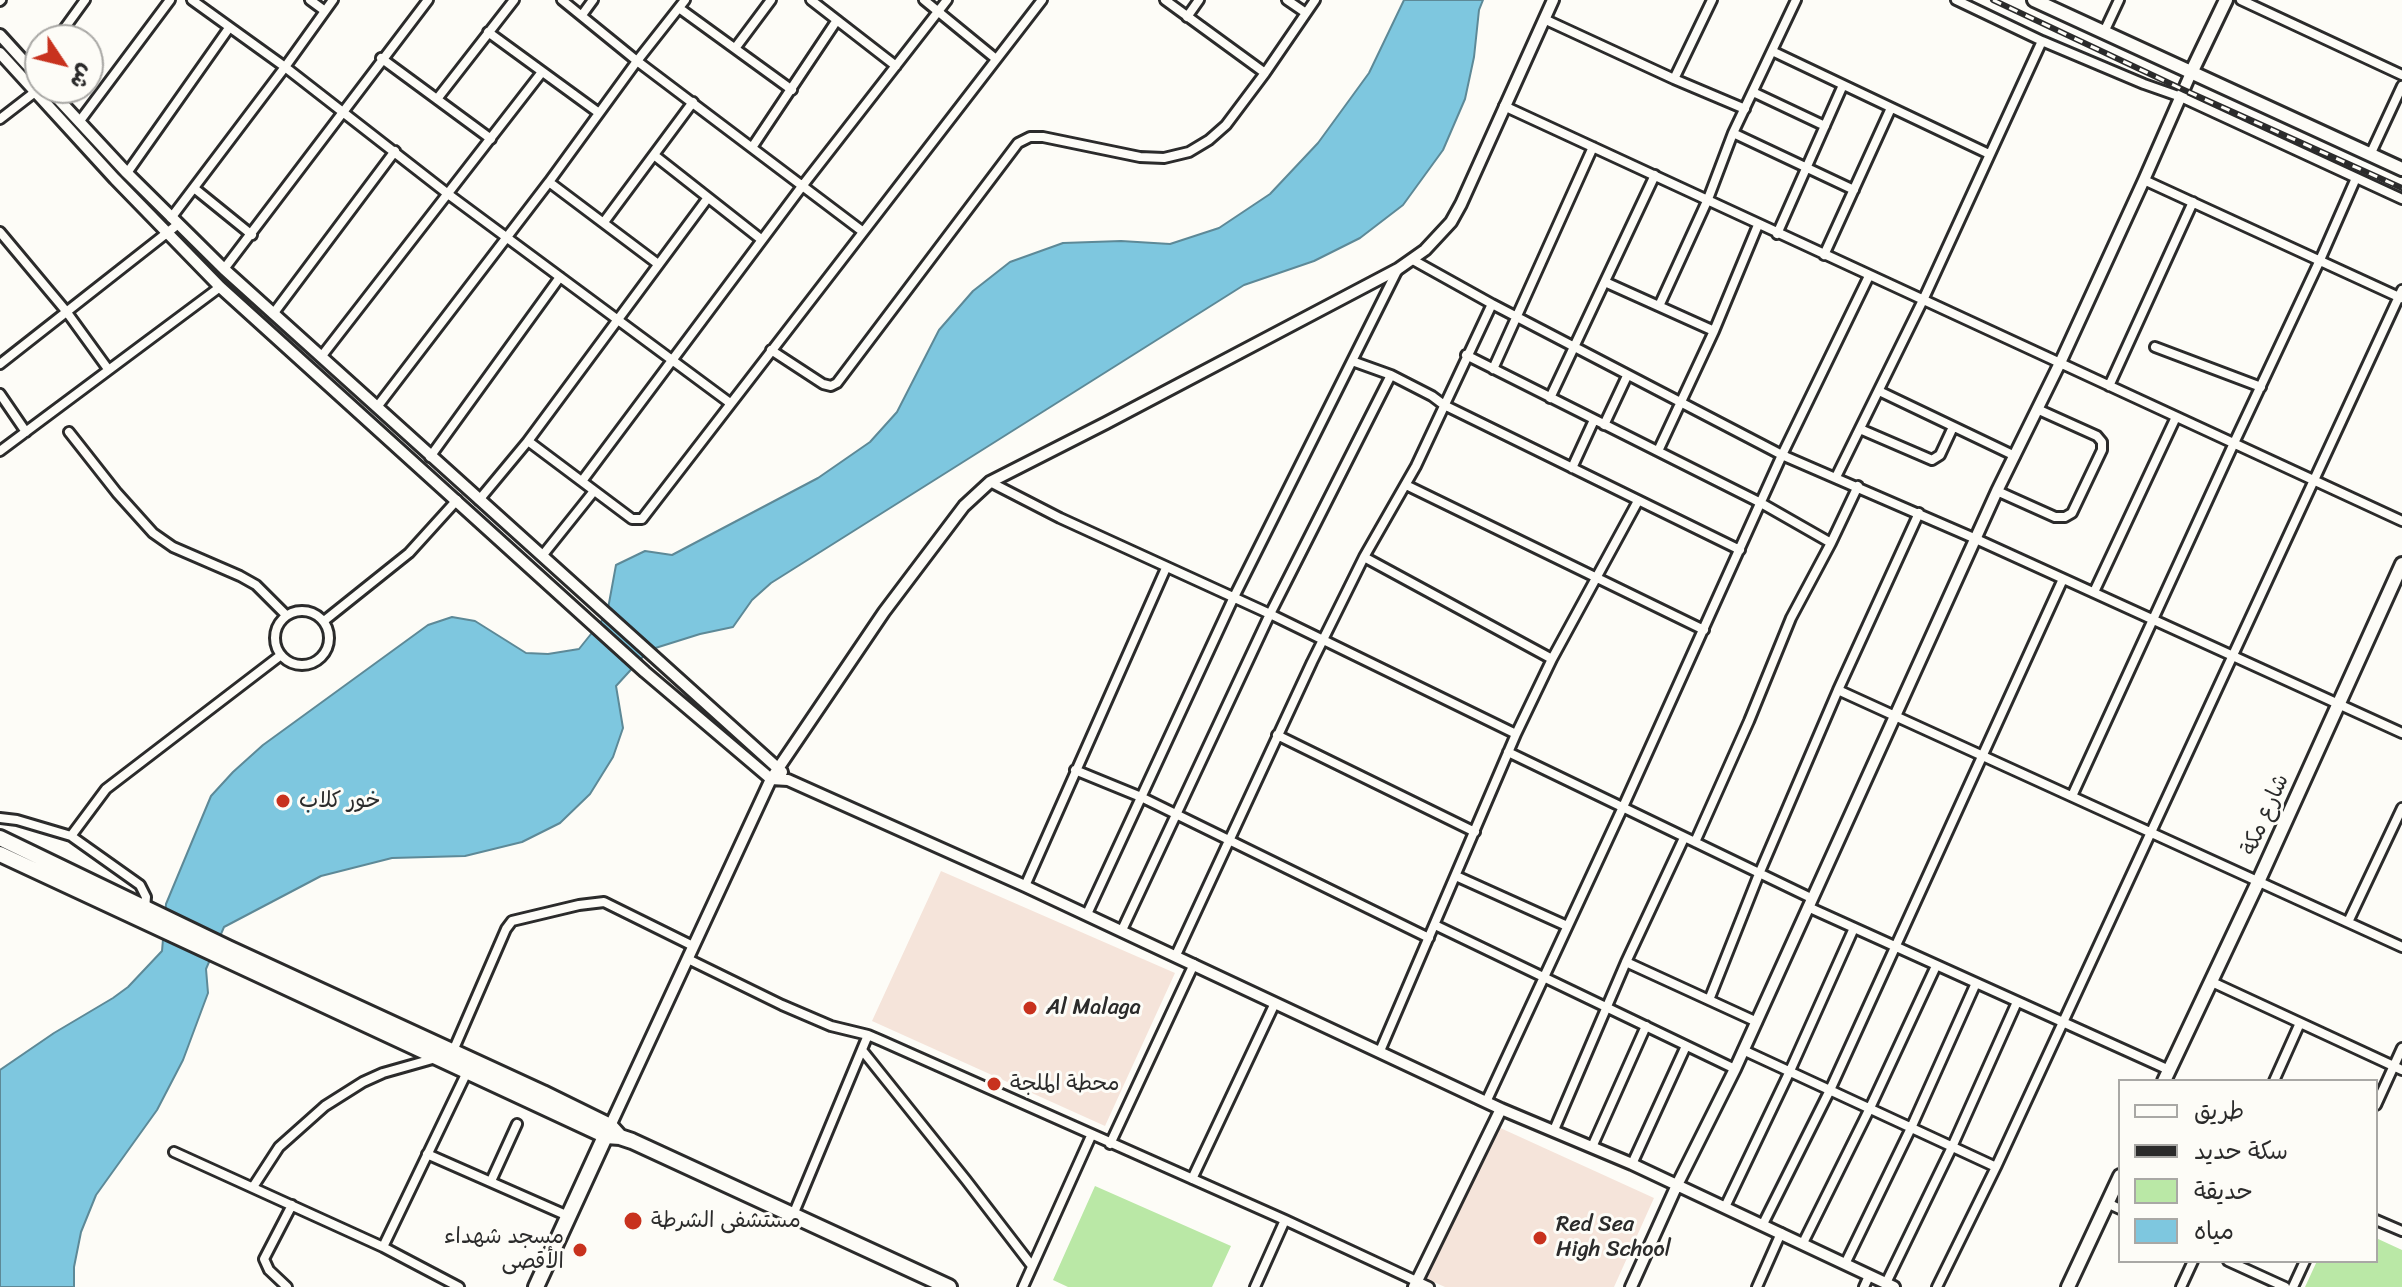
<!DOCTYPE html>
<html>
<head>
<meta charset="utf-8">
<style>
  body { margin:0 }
  #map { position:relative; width:2402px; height:1287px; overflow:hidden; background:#fdfcf7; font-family:Sriracha,"Playpen Sans Arabic",sans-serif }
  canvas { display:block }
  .legend { position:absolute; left:2118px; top:1079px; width:260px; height:184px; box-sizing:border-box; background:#fdfcf7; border:2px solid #a9a8a5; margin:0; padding:10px 14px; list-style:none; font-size:24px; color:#2b2b2b }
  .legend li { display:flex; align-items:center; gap:16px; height:40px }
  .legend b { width:40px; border:2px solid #a9a8a5 }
  .north { position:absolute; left:24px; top:24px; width:80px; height:80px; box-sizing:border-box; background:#fdfcf7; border:2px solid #a9a8a5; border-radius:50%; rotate:125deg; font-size:22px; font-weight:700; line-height:32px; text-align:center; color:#2b2b2b }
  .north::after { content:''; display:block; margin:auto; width:28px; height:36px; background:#c8321e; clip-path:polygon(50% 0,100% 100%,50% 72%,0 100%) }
</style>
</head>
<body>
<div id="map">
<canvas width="2402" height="1287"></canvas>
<ul class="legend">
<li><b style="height:10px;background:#fdfcf7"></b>طريق</li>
<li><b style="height:10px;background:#2b2b2b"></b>سكة حديد</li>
<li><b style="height:22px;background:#bae8a6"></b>حديقة</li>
<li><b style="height:22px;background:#7ec7df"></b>مياه</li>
</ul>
<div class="north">ش</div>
</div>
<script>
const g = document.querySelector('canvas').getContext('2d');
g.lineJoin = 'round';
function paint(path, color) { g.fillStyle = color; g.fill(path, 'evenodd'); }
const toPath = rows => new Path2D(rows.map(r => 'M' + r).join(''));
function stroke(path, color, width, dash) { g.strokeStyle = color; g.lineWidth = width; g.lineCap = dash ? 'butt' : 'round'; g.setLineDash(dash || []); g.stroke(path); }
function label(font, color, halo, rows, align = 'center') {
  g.font = font + ' Sriracha,"Playpen Sans Arabic",sans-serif'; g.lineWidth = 6; g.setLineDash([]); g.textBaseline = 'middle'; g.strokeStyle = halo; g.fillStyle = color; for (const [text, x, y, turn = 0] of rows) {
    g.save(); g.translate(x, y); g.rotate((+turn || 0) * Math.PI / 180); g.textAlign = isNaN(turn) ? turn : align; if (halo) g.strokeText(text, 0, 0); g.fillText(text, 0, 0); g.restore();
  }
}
const built = toPath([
  [941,871,1175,973,1105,1126,872,1021],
  [1496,1126,1654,1198,1614,1287,1445,1287,1427,1279]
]);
const green = toPath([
  [1095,1186,1231,1246,1212,1287,1068,1287,1053,1280],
  [2376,1238,2402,1250,2402,1287,2305,1287,2317,1261,2376,1261]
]);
const water = toPath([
  [1404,0,1483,0,1479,10,1474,57,1465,99,1443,150,1403,205,1360,238,1314,261,1244,285,1044,411,771,583,752,600,733,627,700,634,649,650,616,686,623,728,613,757,590,794,560,823,522,842,465,856,392,858,321,876,224,927,206,969,208,993,183,1060,157,1110,96,1195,81,1232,74,1267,74,1287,0,1287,0,1070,54,1033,113,998,128,987,162,951,166,904,211,796,233,772,263,745,428,625,452,617,475,621,526,653,548,654,579,649,607,614,616,565,645,551,672,555,818,478,870,442,897,412,939,330,973,291,1010,262,1063,243,1121,241,1170,244,1219,228,1270,194,1318,143,1369,73,1404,0]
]);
const minor = toPath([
  [192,0,285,67,448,194,730,403],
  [310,0,325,11],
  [562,0,637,61,862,231],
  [811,0,896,66],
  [924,0,996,59],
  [1165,0,1265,73,1315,0],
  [1287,0,1306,13],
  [1956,0,2042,41,2144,84,2181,97,2402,199],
  [2241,0,2402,75],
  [0,1,1,0],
  [679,8,792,90],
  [582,15,593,0],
  [1187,17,1199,0],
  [1544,19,1674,79,1745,109],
  [488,32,599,113],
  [2104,32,2119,0],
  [56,40,85,0],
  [736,47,771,0],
  [1772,51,1989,154],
  [381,58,491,139],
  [1674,79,1712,0],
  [1753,92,1825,126],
  [437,99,514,0],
  [1504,106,2402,521],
  [0,119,35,92],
  [79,122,170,0],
  [1733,133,1854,190],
  [753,146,837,20],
  [654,155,762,240],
  [2370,155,2402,86],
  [127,173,229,28],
  [2144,180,2401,298],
  [549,182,658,264],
  [194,188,252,235],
  [171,218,285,67,333,0],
  [604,222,693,102],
  [0,232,66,311,108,369],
  [1777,234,1843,85],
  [1824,255,1891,108],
  [1413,260,1492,304,1782,455,1976,539,2402,733],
  [224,269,428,0],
  [1605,282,1714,331],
  [1659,306,1708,199,1733,133,1796,0],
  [273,314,395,151],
  [2155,347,2261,387],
  [771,350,823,384,831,386,837,383,1018,143,1030,137,1043,137,1140,157,1164,158,1189,152,1209,140,1226,125,1265,73],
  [1466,355,1761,503,1831,543],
  [321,357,542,72],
  [1352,361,1391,375,1432,396,1444,405,1740,550],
  [0,364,177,225],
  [1493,369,1593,147],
  [2109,386,2193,202],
  [1879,391,2015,456],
  [0,394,26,432],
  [1550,398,1655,175],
  [377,407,549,182,637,61,685,0],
  [1604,425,1627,376],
  [1860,429,1932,460,1940,455,1953,427],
  [69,432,117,493,153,533,173,547,240,576,256,585,286,615],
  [528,441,707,199],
  [0,451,220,287],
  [1658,451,1714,331,1758,225],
  [430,457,560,277],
  [1572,468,1594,420],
  [1836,477,1924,298,2042,41],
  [582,481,803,185,947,0],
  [990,482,1060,518,1270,614,1516,734],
  [1406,485,1704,630],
  [1997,491,2055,517,2065,517,2072,513,2102,450,2102,442,2097,436,2037,409],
  [479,500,528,441,632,519,642,519,1042,0],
  [542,556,594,491],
  [1364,557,1552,659],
  [2094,592,2176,417],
  '275 638a27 27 0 1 1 54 0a27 27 0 1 1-54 0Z',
  [324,621,409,553,457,500],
  [1838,690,2402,947],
  [1277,735,1475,832],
  [1508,752,1811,898],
  [1075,770,1141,797,1429,938],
  [2072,796,2234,443,2320,260,2356,178],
  [0,818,17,820,71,836,140,885,146,897,145,908],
  [71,836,106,789,281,655],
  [1695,842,1749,721,1791,618,1831,543,1858,486],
  [1456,876,1567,926],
  [1025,886,1166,568],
  [1808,907,2169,1070],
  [1087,914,1233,599,1398,269],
  [2348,922,2402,808],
  [1435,925,1735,1069],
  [1122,930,1270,614,1391,375],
  [1176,955,1312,662,1364,557,1416,466,1492,304],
  [688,959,782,1005,831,1026,868,1035,882,1041,1285,1220,1429,1287],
  [1626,962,1757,1022],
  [2212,982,2402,1070],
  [1709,1000,1759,874,1838,690,1919,513],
  [862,1050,966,1180,1032,1266],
  [1743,1050,1996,1167],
  [453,1051,506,929,512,921,579,905,604,902,693,946],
  [1380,1051,1516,734,1552,659,1638,501],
  [2274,1081,2300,1023],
  [1486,1102,1623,807,1782,455,1869,276],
  [2376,1105,2402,1048],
  [1554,1130,1626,962,1684,838],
  [1110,1144,1194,964],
  [1592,1147,1646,1026],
  [174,1152,383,1247,459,1287],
  [427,1154,568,1216],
  [1632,1164,1686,1046],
  [1192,1179,1275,1003],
  [491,1181,517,1124],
  [253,1187,279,1147,325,1106,363,1082,383,1073,436,1058],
  [2107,1203,2120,1209],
  [1725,1207,1789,1073,1854,928],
  [793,1215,868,1035],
  [2376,1220,2402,1231],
  [1763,1224,1830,1090,2063,579],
  [1803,1243,1869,1110,1936,966],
  [383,1247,467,1072],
  [2228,1261,2285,1287],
  [1845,1264,1911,1128,1976,983],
  [1886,1283,1952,1147,2017,1002],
  [287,1287,269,1270,264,1259,292,1205],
  [1023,1287,1091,1136],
  [1255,1287,1285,1220],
  [1757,1287,1781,1233],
  [1864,1287,1869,1276],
  [1937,1287,1996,1167,2402,290],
  [2181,1287,2193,1261],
  [2293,1287,2305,1261]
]);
const tertiary = toPath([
  [0,35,40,79],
  [0,53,115,179,220,287,645,672,771,779,788,780,1025,886,1501,1109,1632,1164,1894,1287],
  [48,88,127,173,224,269,782,772],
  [610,1126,771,779,884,612,964,506,990,482,1106,423,1398,269,1425,250,1451,222,1461,204,1553,0],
  [1414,1287,1501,1109],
  [1631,1287,1677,1185,1735,1069,1997,491,2060,363,2144,180,2191,73]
]);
const secondary = toPath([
  [2034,0,2402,169],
  [2191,73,2226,0],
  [2164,1081,2258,882,2402,564],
  [2068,1287,2120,1176]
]);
const primary = toPath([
  [536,1287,609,1128]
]);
const trunk = toPath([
  [0,838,228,948,543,1093,610,1126,620,1137],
  [0,854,606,1136,620,1137,632,1141,949,1287]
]);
const rail = toPath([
  [1993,0,2184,90,2402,188]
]);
const markers = [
  [283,801,8,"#c8321e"],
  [1030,1008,8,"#c8321e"],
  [994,1084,8,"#c8321e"],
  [633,1221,10,"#c8321e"],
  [1540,1238,8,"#c8321e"],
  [580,1250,8,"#c8321e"]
];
const poiNames = [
  ["خور كلاب",299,801],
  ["Al Malaga",1046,1008],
  ["محطة الملجة",1010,1084],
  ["مستشفى الشرطة",651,1221],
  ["Red Sea",1556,1225],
  ["High School",1556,1250],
  ["مسجد شهداء",564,1237,"right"],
  ["الأقصى",564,1262,"right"]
];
const streetNames = [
  ["شارع مكة",2266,815,-66]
];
paint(built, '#f5e4da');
paint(green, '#bae8a6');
paint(water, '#7ec7df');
stroke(water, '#5d8997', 2);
stroke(minor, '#2b2b2b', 14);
stroke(tertiary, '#2b2b2b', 16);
stroke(secondary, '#2b2b2b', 18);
stroke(primary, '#2b2b2b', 20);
stroke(trunk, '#2b2b2b', 20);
stroke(minor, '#fdfcf7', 8);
stroke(tertiary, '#fdfcf7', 10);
stroke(secondary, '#fdfcf7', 12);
stroke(primary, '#fdfcf7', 14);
stroke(trunk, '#fdfcf7', 14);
stroke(rail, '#2b2b2b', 6);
stroke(rail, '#fdfcf7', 3, [9]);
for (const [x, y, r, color] of markers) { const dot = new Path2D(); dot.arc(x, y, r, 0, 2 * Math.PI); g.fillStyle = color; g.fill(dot); stroke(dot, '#fdfcf7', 3); }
label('22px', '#2b2b2b', '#fdfcf7', poiNames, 'left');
label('22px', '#2b2b2b', '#fdfcf7', streetNames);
</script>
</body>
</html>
